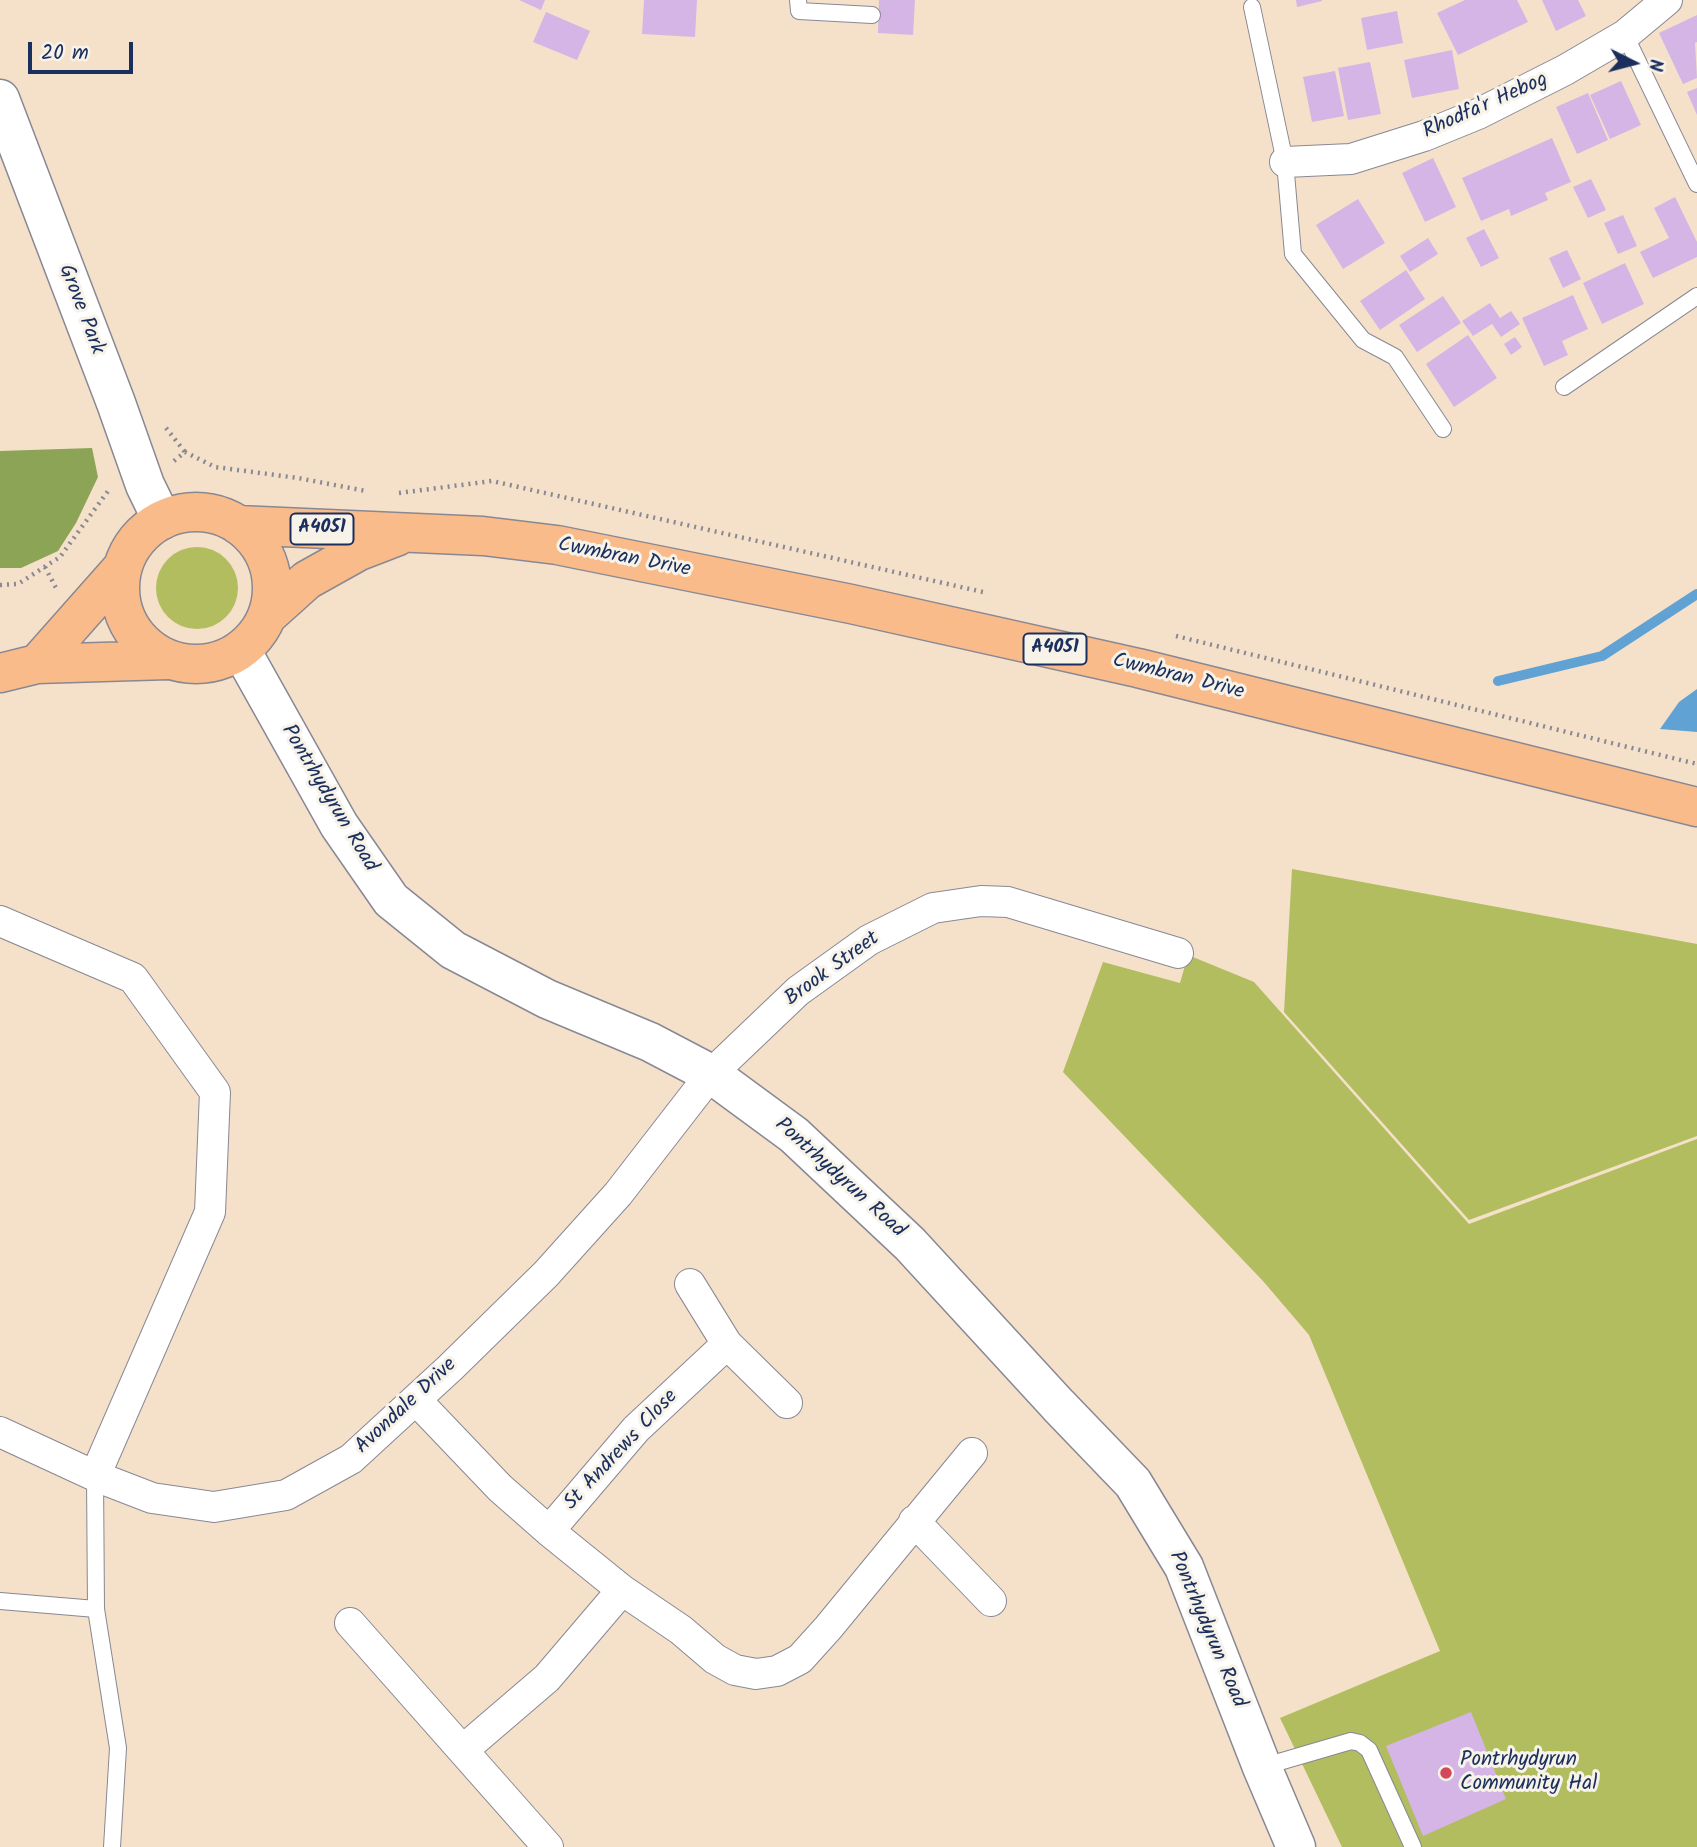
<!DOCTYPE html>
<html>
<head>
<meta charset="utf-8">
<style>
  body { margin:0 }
  #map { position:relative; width:1697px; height:1847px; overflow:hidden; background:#f5e1c9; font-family:Kalam,sans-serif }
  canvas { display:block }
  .north { position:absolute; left:1599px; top:28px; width:70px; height:70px; -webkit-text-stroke:5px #f7f3e8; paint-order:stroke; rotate:96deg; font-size:19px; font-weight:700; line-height:28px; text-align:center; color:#1b2f5e }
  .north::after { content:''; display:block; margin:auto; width:24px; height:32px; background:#1b2f5e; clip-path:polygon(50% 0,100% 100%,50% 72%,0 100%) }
  .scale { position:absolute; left:28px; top:42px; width:105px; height:32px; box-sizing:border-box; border:4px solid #1b2f5e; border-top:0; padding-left:9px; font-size:21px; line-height:24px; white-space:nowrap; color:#1b2f5e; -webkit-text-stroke:5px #f7f3e8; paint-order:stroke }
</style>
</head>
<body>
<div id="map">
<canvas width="1697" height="1847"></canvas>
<div class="north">N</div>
<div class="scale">20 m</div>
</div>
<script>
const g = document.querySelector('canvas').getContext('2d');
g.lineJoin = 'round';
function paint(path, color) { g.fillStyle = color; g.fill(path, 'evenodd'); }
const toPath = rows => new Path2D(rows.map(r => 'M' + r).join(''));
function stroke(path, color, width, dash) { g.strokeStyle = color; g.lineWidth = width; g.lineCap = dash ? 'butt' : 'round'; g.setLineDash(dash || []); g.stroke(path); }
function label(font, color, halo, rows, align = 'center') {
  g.font = font + ' Kalam,sans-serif'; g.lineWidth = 6; g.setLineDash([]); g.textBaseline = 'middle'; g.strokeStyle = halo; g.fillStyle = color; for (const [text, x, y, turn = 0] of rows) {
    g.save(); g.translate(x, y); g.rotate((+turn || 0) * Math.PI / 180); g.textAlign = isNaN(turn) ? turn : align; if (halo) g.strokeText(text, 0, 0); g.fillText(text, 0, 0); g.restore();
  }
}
const green = toPath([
  '156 588a41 41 0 1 1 82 0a41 41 0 1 1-82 0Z',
  [1292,869,1697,944,1697,1136,1469,1220,1284,1012],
  [1188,955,1254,982,1469,1224,1697,1139,1697,1847,1342,1847,1280,1718,1440,1651,1309,1335,1263,1281,1063,1072,1103,962,1180,983]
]);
const forest = toPath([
  [92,448,98,477,76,523,58,551,21,568,0,568,0,451]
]);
const water = toPath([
  [1697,689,1697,732,1660,729,1679,702]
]);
const stream = toPath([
  [1498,681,1602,656,1697,594]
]);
const building = toPath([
  [519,0,545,0,541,10],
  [644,0,697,0,695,37,642,34],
  [879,0,915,0,913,35,878,33],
  [1296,0,1322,0,1322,1,1297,7],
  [1465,0,1517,0,1528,22,1458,55,1437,13],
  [1542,0,1578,0,1586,16,1556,31],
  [1397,11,1403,43,1367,50,1361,18],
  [546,12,590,31,577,60,533,42],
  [1697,15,1697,42,1695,43,1697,78,1683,84,1659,33],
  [1452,50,1459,89,1412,98,1404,60],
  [1370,62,1381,114,1348,120,1338,68],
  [1335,71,1344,116,1312,122,1303,77],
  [1621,81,1641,125,1610,139,1590,95],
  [1697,88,1697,115,1687,92],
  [1588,93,1608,140,1577,154,1556,107],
  [1552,138,1571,182,1545,193,1548,200,1511,216,1509,209,1481,221,1462,178],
  [1433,158,1456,207,1425,222,1402,173],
  [1591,179,1606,210,1588,218,1573,187],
  [1675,197,1697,242,1697,257,1653,278,1640,252,1669,238,1654,208],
  [1358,199,1385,243,1343,269,1316,225],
  [1623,215,1637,246,1618,254,1604,223],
  [1484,229,1499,258,1481,267,1466,238],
  [1428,238,1438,254,1410,272,1400,256],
  [1567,250,1581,279,1563,288,1549,258],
  [1625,263,1644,304,1602,324,1583,283],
  [1406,270,1425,299,1380,330,1360,301],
  [1573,295,1588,329,1562,341,1568,355,1544,366,1522,318],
  [1443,296,1461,323,1417,352,1399,325],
  [1490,303,1500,318,1511,311,1520,324,1501,337,1492,324,1473,336,1462,321],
  [1468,335,1497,378,1454,407,1426,364],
  [1515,337,1522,347,1511,355,1504,344],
  [1471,1712,1506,1799,1423,1836,1386,1746]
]);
const path = toPath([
  [166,428,185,452],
  [174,461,185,452,215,467,298,478,366,491],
  [399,493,492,481,983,592],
  [45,567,56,588],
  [0,585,18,584,60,557,108,491],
  [1176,636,1697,764]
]);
const service = toPath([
  [798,0,799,11,872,15],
  [1252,7,1285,162,1293,254,1363,340,1395,357,1443,429],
  [1625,35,1697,184],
  [1564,387,1697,296],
  [0,1601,96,1609,95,1476],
  [96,1609,118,1748,112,1847],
  [1262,1767,1351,1741,1360,1743,1369,1750,1413,1847]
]);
const minor = toPath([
  [1285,162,1351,159,1424,136,1478,114,1565,70,1625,35,1667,0],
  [0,921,133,978,215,1092,210,1212,95,1476],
  [690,1284,727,1344,787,1403],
  [416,1400,500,1488,549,1531,622,1590,681,1630,715,1659,735,1670,756,1674,777,1671,800,1659,828,1628,972,1453],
  [0,1432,95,1476,152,1498,214,1507,286,1495,351,1459,450,1368,546,1274,618,1194,711,1074,798,991,869,940,933,908,981,901,1008,902,1178,953],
  [914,1521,991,1601],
  [549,1531,636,1429,727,1344],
  [350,1623,548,1847],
  [463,1750,547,1678,622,1590]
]);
const tertiary = toPath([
  [0,99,116,403,145,485,162,520],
  [241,650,339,825,391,900,453,950,547,999,650,1042,711,1074,794,1135,910,1244,1058,1405,1133,1483,1184,1567,1262,1767,1296,1847]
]);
const primary = toPath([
  '120 588a76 76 0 1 1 152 0a76 76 0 1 1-152 0Z',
  [238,525,483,536,557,545,851,604,1138,668,1697,807],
  [268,615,307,580,359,551,398,536],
  [37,664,122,568],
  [0,673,37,664,168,660]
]);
const markers = [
  [1446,1773,7,"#d1495b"]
];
const shields = [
  [322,529,63],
  [1055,649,63]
];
const shieldNames = [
  ["A4051",322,529],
  ["A4051",1055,649]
];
const streetNames = [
  ["Rhodfa'r Hebog",1486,107,-24],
  ["Grove Park",80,310,69],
  ["Cwmbran Drive",624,559,11],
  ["Cwmbran Drive",1178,678,14],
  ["Pontrhydyrun Road",328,799,59],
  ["Brook Street",833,970,-36],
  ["Pontrhydyrun Road",839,1179,42],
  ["Avondale Drive",407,1407,-43],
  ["St Andrews Close",622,1451,-47],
  ["Pontrhydyrun Road",1206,1630,67]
];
const poiNames = [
  ["Pontrhydyrun",1460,1761],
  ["Community Hal",1460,1785]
];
paint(green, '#b1bd5f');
paint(forest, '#8ca456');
paint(water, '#60a2d4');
stroke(stream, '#60a2d4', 10);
paint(building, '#d5b5e6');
stroke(service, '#888894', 18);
stroke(minor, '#888894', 32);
stroke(tertiary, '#888894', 41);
stroke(primary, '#888894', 41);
stroke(path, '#888894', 4.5, [2, 5]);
stroke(service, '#fff', 16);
stroke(minor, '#fff', 30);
stroke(tertiary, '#fff', 38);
stroke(primary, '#fabb8b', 38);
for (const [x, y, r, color] of markers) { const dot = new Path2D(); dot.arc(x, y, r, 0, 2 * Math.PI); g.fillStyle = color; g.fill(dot); stroke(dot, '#f7f3e8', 2.5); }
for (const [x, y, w] of shields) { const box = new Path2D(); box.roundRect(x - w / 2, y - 15.5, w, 31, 5); g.fillStyle = '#f7f3e8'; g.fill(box); stroke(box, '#1b2f5e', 2); }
label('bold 19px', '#1b2f5e', null, shieldNames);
label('21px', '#1b2f5e', '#f7f3e8', streetNames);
label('21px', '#1b2f5e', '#f7f3e8', poiNames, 'left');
</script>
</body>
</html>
